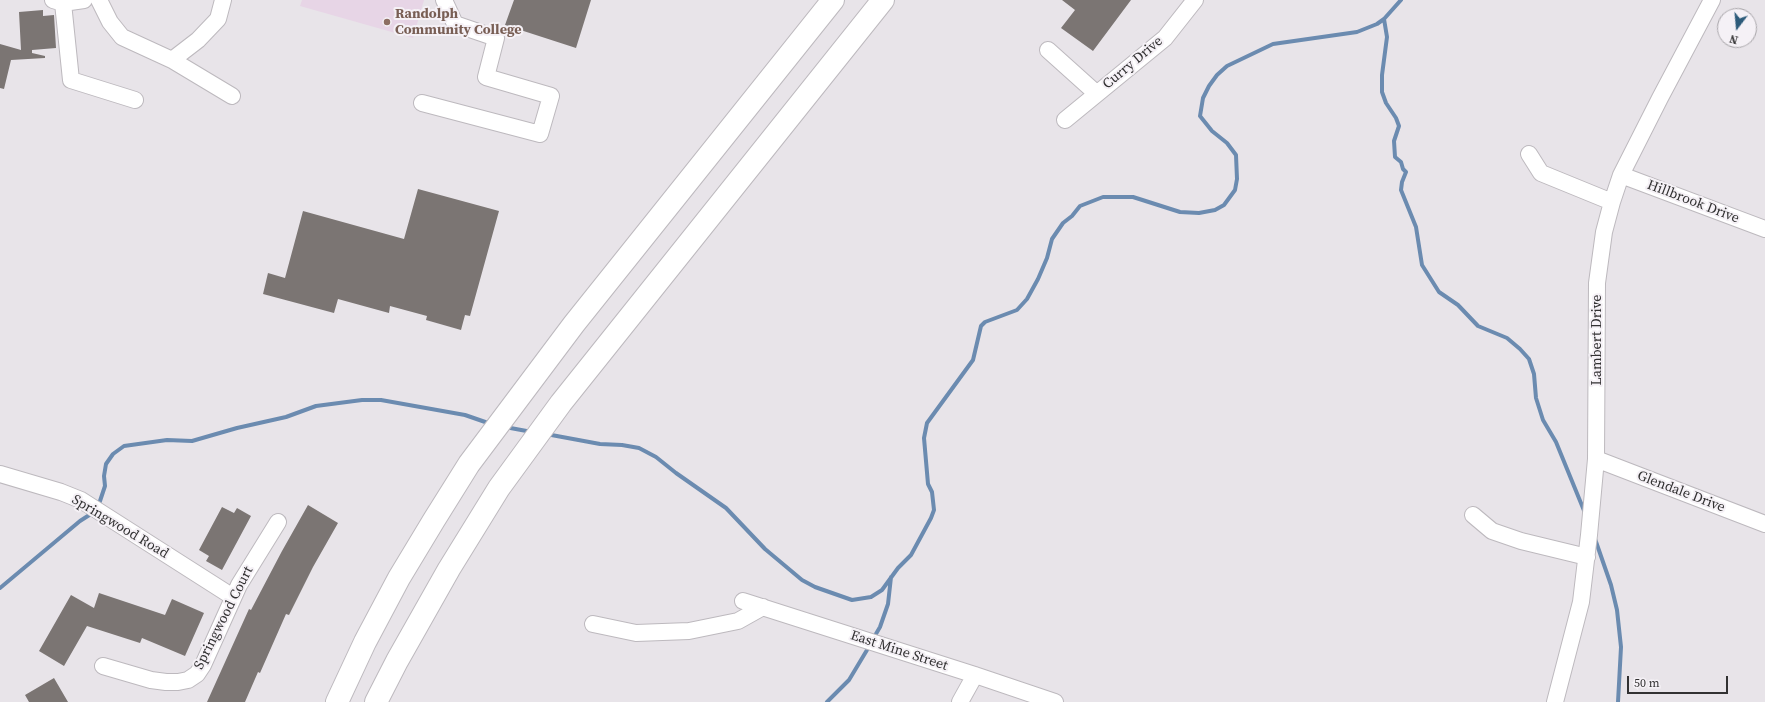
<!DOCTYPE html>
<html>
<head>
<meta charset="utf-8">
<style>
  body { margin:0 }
  #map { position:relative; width:1765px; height:702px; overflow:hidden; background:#e8e4e9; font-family:"Source Serif 4",serif }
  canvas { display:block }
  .north { position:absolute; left:1717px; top:8px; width:40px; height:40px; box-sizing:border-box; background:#f5f1f6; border:1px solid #a7a4a8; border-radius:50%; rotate:196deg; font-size:11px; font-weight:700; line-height:16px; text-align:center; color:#323132 }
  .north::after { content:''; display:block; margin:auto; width:14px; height:18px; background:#2d5b7a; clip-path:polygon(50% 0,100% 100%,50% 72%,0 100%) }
  .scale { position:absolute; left:1627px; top:676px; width:101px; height:18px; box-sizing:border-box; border:2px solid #323132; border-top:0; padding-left:5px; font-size:12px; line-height:14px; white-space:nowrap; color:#323132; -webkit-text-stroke:3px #f5f1f6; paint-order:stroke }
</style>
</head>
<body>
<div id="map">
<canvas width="1765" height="702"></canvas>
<div class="north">N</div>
<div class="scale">50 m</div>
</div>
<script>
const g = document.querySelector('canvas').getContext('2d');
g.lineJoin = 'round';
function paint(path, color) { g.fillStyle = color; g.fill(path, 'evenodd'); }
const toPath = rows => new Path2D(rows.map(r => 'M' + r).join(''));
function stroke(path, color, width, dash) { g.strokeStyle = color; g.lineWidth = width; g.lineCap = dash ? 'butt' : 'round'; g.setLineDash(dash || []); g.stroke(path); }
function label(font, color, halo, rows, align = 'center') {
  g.font = font + ' "Source Serif 4",serif'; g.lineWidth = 4; g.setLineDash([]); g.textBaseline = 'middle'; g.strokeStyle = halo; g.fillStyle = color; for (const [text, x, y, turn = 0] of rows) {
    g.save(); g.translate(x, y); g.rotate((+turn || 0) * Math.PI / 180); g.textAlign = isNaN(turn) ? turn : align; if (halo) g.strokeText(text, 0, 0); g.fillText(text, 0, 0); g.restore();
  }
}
const education = toPath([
  [302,0,424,0,413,38,300,6]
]);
const stream = toPath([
  [1384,19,1387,37,1382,75,1382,92,1386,103,1396,118,1399,126,1394,141,1395,157,1401,162,1403,169,1406,172,1402,182,1401,190,1416,227,1422,265,1439,292,1458,305,1478,326,1507,338,1520,349,1529,359,1534,374,1536,398,1543,420,1556,442,1585,513],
  [505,427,532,432],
  [546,434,600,444,622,445,639,448,656,457,676,473,726,508,765,549,802,580,815,587,852,600,871,597,882,590,898,568,911,555,931,518,934,510,932,492,928,484,924,438,927,423,973,360,981,326,985,322,1017,310,1027,299,1038,279,1047,258,1052,239,1063,223,1072,216,1080,206,1103,197,1133,197,1180,212,1199,213,1215,210,1224,205,1235,190,1237,179,1236,155,1227,143,1212,131,1200,116,1203,98,1209,86,1217,75,1227,66,1273,44,1357,32,1377,24,1384,19,1401,0],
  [98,507,105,486,104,476,106,464,113,454,124,446,167,440,192,441,237,428,286,417,316,406,362,400,381,400,465,415,491,424],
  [1594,536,1611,585,1617,610,1621,647,1618,702],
  [0,588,80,521,94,512],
  [873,639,880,627,888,604,891,577],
  [827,702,849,680,870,645]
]);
const building = toPath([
  [514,0,591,0,576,48,505,25],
  [1062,0,1131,0,1093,51,1061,28,1075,10],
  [43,10,43,16,54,15,56,48,32,50,32,53,45,56,45,58,11,60,4,89,0,88,0,44,21,50,19,12],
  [418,189,499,211,470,316,465,315,461,330,426,320,427,316,390,306,389,313,338,299,334,313,263,294,268,273,285,278,303,211,404,239],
  [308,505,338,523,313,567,289,615,286,614,260,673,258,672,245,702,207,702,249,609,251,610,282,551],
  [222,507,234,513,237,508,251,516,222,570,206,561,209,556,199,550],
  [99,593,165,615,172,599,204,613,185,656,142,638,140,643,87,626,64,666,39,651,71,595,94,608],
  [54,678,68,702,29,702,25,695]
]);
const minor = toPath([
  [53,0,63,3,84,0],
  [99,0,110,22,122,37,172,60,232,96],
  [63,3,71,80,135,100],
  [1048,50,1097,94],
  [172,60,198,40,218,19,223,0],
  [422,103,540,134,551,96,486,77,496,38,455,24,444,0],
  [1065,120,1165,38,1195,0],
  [1529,154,1541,173,1612,202],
  [1621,175,1765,229],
  [1596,459,1765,524],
  [0,474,61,492,81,500,233,597],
  [1473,515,1492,531,1521,541,1587,557],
  [743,601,975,675,1055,702],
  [593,624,636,633,689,631,738,621,763,607],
  [103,666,151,680,166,682,178,682,188,680,197,674,203,665,239,585,278,522],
  [960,702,975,675],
  [1555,702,1581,602,1589,535,1596,459,1597,283,1604,232,1612,202,1621,175,1660,98,1712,0]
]);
const highway = toPath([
  [337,702,365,642,399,578,434,520,469,464,574,324,833,0],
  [376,702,397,661,449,569,499,488,561,403,883,0]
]);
const markers = [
  [387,22,4,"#8d6e63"]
];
const educationNames = [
  ["Randolph",395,14],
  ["Community College",395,30]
];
const streetNames = [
  ["Curry Drive",1133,63,-40],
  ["Hillbrook Drive",1693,202,21],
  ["Lambert Drive",1597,340,-90],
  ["Glendale Drive",1681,492,21],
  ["Springwood Road",120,527,31],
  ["Springwood Court",224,618,-63],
  ["East Mine Street",899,651,18]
];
paint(education, '#e7d5e6');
stroke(stream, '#6b8bb0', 4);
paint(building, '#7b7573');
stroke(minor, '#bdb9be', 18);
stroke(highway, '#bdb9be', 24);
stroke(minor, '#fff', 16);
stroke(highway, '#fff', 22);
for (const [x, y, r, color] of markers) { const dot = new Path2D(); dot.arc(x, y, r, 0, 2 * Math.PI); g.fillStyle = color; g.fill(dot); stroke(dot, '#f5f1f6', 1.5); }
label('bold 14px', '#785e54', '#f5f1f6', educationNames, 'left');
label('14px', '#323132', '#f5f1f6', streetNames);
</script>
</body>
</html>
